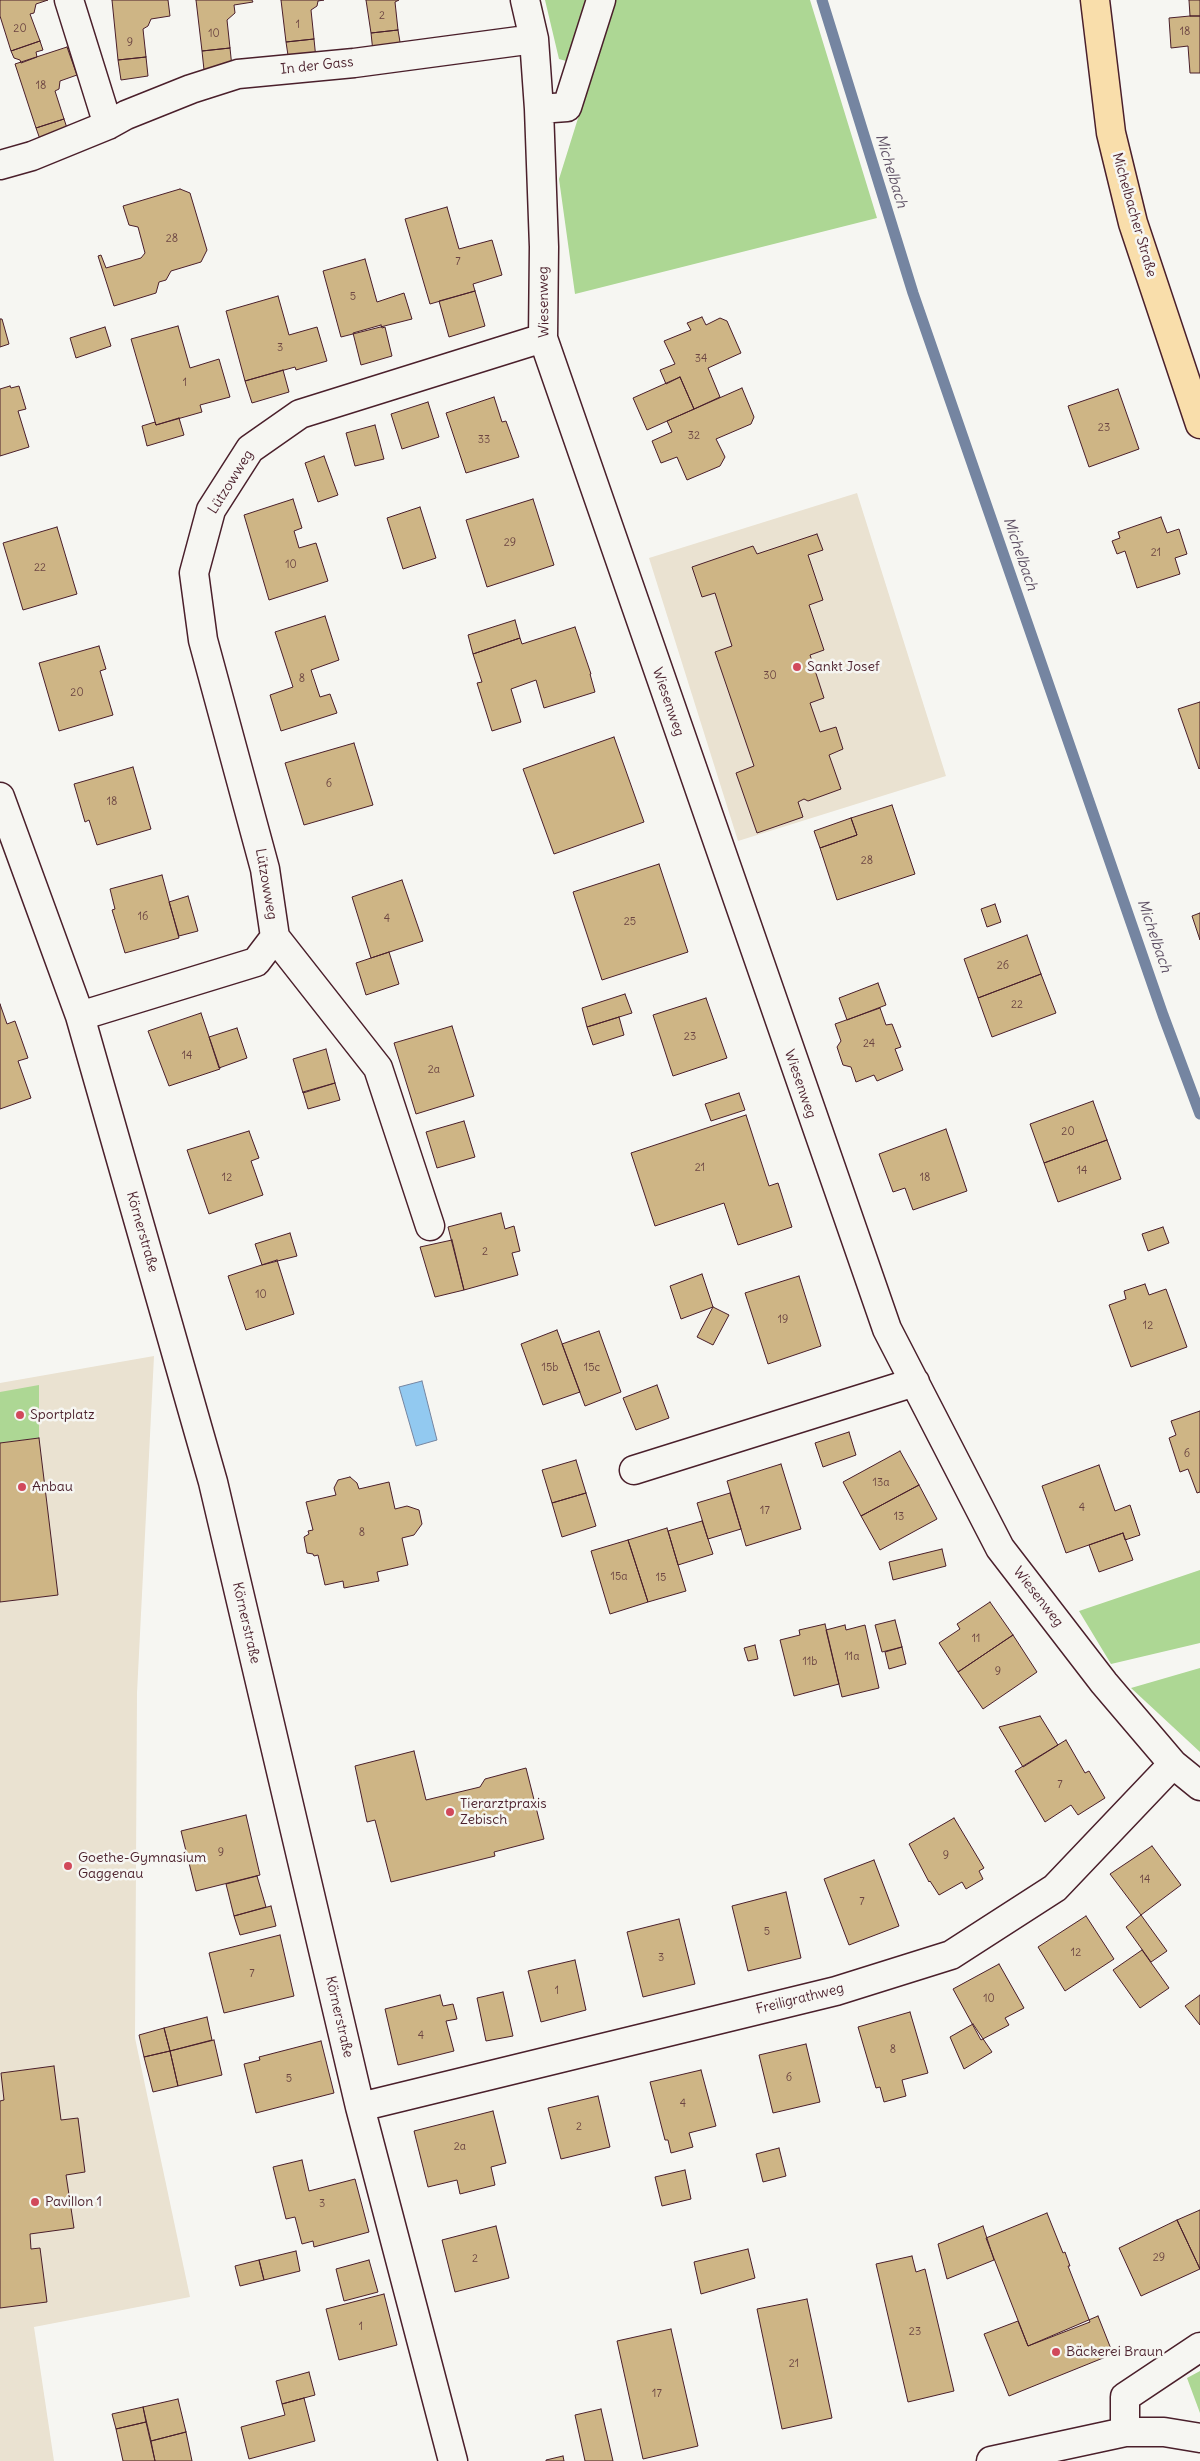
<!DOCTYPE html>
<html>
<head>
<meta charset="utf-8">
<style>
  body { margin:0 }
  canvas { display:block; background:#f6f6f2 }
</style>
</head>
<body>
<canvas width="1200" height="2461"></canvas>
<script>
const g = document.querySelector('canvas').getContext('2d');
g.lineJoin = 'round';
function paint(path, color) { g.fillStyle = color; g.fill(path, 'evenodd'); }
const toPath = rows => new Path2D(rows.map(r => 'M' + r).join(''));
function stroke(path, color, width, dash) { g.strokeStyle = color; g.lineWidth = width; g.lineCap = dash ? 'butt' : 'round'; g.setLineDash(dash || []); g.stroke(path); }
function label(font, color, halo, rows, align = 'center') {
  g.font = font + ' Delius,sans-serif'; g.lineWidth = 5; g.setLineDash([]); g.textBaseline = 'middle'; g.strokeStyle = halo; g.fillStyle = color; for (const [text, x, y, turn = 0] of rows) {
    g.save(); g.translate(x, y); g.rotate((+turn || 0) * Math.PI / 180); g.textAlign = isNaN(turn) ? turn : align; if (halo) g.strokeText(text, 0, 0); g.fillText(text, 0, 0); g.restore();
  }
}
const built = toPath([
  [857,493,946,776,738,841,649,558],
  [154,1356,137,1693,135,2038,190,2297,34,2327,54,2461,0,2461,0,1383]
]);
const green = toPath([
  [545,0,588,0,570,62,559,59],
  [615,0,810,0,877,218,575,294,559,179],
  [39,1385,39,1438,0,1443,0,1392],
  [1200,1570,1200,1643,1111,1664,1079,1611],
  [1200,1668,1200,1752,1131,1688],
  [1200,2371,1200,2413,1187,2378]
]);
const water = toPath([
  [422,1381,437,1440,416,1446,399,1387,422,1381]
]);
const stream = toPath([
  [822,0,913,293,1163,1015,1200,1114]
]);
const building = toPath([
  [0,0,48,0,36,4,34,13,30,14,40,41,11,51,0,16,0,0],
  [112,0,168,0,170,16,151,19,148,26,143,29,146,57,118,60,112,0],
  [196,0,252,0,253,2,234,5,235,13,227,20,230,48,202,51,196,0],
  [281,0,324,0,318,1,317,6,311,10,314,39,286,42,281,0],
  [366,0,399,0,395,2,398,30,371,33,366,0],
  [1189,0,1200,0,1200,16,1190,16,1189,0],
  [1190,16,1200,16,1200,73,1190,73,1188,46,1171,48,1169,18,1190,16],
  [398,30,401,48,373,52,371,33,398,30],
  [314,39,316,59,289,62,286,42,314,39],
  [40,41,43,50,36,52,37,57,21,63,20,60,14,58,11,51,40,41],
  [67,47,77,75,60,81,59,89,55,91,64,119,36,128,15,64,67,47],
  [230,48,232,67,204,70,202,51,230,48],
  [146,57,148,76,121,80,118,60,146,57],
  [64,119,67,128,59,130,61,136,41,142,36,128,64,119],
  [180,189,190,193,207,250,201,262,171,271,166,280,159,282,156,293,114,306,98,256,101,255,106,268,141,258,145,253,138,227,129,225,123,206,180,189],
  [447,207,459,249,492,240,502,275,473,284,475,291,430,304,405,219,447,207],
  [365,259,377,302,404,293,412,319,341,337,323,271,365,259],
  [475,291,485,326,449,337,439,301,475,291],
  [278,296,289,335,317,327,327,361,296,370,295,367,245,381,226,311,278,296],
  [702,317,706,325,720,318,727,321,741,353,708,368,720,397,694,409,680,377,666,384,660,370,675,364,664,341,691,330,687,323,702,317],
  [0,319,2,319,9,344,0,347,0,319],
  [381,325,382,328,385,327,392,356,361,365,353,333,381,325],
  [178,326,190,368,219,359,230,397,200,405,202,412,156,425,131,339,178,326],
  [105,327,111,346,76,358,70,338,105,327],
  [283,370,289,392,252,403,245,381,283,370],
  [680,377,694,409,647,430,633,398,680,377],
  [10,386,11,388,19,386,26,409,18,411,29,447,0,456,0,389,10,386],
  [742,388,754,417,751,424,716,439,725,457,720,466,687,480,677,457,661,463,652,441,672,432,667,421,742,388],
  [1118,389,1139,449,1089,467,1068,406,1118,389],
  [494,397,502,422,506,421,519,457,466,473,446,413,494,397],
  [428,402,439,437,402,449,391,414,428,402],
  [179,418,184,435,147,446,142,426,155,422,156,425,179,418],
  [375,425,384,459,355,466,346,433,375,425],
  [324,456,338,495,318,502,305,463,324,456],
  [293,499,302,528,294,531,299,548,316,543,328,581,269,600,244,515,293,499],
  [533,499,554,565,487,587,466,520,533,499],
  [420,507,436,558,403,569,387,518,420,507],
  [1161,517,1167,533,1179,529,1187,554,1175,558,1180,574,1137,588,1125,551,1117,554,1112,541,1120,538,1118,532,1161,517],
  [57,527,77,594,23,610,3,543,57,527],
  [817,534,823,550,808,555,823,600,809,605,824,650,810,655,824,698,810,703,820,732,836,727,843,749,829,755,841,789,808,801,804,799,798,802,803,817,757,833,736,773,754,766,715,652,732,646,715,593,702,597,692,567,753,546,757,554,817,534],
  [325,616,339,660,311,670,320,697,330,694,337,713,281,731,270,695,293,687,275,632,325,616],
  [515,620,520,638,473,654,468,635,515,620],
  [575,627,591,674,590,674,595,692,544,708,536,680,511,689,521,722,492,731,477,683,482,682,473,654,520,638,522,644,575,627],
  [99,646,106,669,100,671,113,715,59,731,39,663,99,646],
  [1200,702,1200,768,1199,769,1178,709,1200,702],
  [614,737,644,822,554,854,523,769,614,737],
  [354,743,373,805,304,825,285,763,354,743],
  [133,767,151,829,97,845,89,820,85,822,74,784,133,767],
  [892,805,915,874,837,900,820,848,857,835,851,818,892,805],
  [851,818,857,835,820,848,814,831,851,818],
  [659,864,688,952,602,980,573,892,659,864],
  [162,875,179,938,125,953,112,910,115,909,110,889,162,875],
  [402,880,423,941,371,958,352,897,402,880],
  [188,896,198,931,179,936,169,902,188,896],
  [995,904,1001,922,987,927,981,909,995,904],
  [1200,913,1200,940,1192,916,1200,913],
  [1027,935,1041,974,978,998,964,959,1027,935],
  [389,952,399,984,366,995,356,963,389,952],
  [1041,974,1056,1013,992,1037,978,998,1041,974],
  [878,983,886,1005,847,1020,839,998,878,983],
  [625,994,632,1013,587,1027,582,1008,625,994],
  [706,998,727,1058,673,1076,653,1015,706,998],
  [0,1004,7,1024,15,1021,28,1058,18,1061,31,1098,0,1109,0,1004],
  [880,1008,886,1025,892,1024,901,1047,895,1049,903,1070,877,1081,874,1075,856,1082,851,1067,843,1065,837,1047,841,1041,835,1024,880,1008],
  [201,1013,220,1069,169,1086,148,1031,201,1013],
  [619,1017,624,1035,593,1045,587,1027,619,1017],
  [452,1026,474,1096,416,1114,394,1043,452,1026],
  [237,1028,247,1058,219,1068,209,1037,237,1028],
  [326,1049,335,1083,303,1093,293,1059,326,1049],
  [335,1083,340,1100,308,1109,303,1092,335,1083],
  [739,1093,745,1110,711,1121,705,1104,739,1093],
  [1093,1101,1107,1140,1044,1163,1030,1124,1093,1101],
  [746,1115,769,1186,778,1183,792,1227,738,1245,724,1203,655,1226,631,1153,746,1115],
  [464,1121,475,1157,437,1168,426,1132,464,1121],
  [946,1129,967,1191,913,1210,905,1188,893,1192,879,1154,946,1129],
  [249,1131,259,1158,251,1161,263,1195,209,1214,187,1150,249,1131],
  [1107,1140,1121,1179,1058,1202,1044,1163,1107,1140],
  [501,1213,505,1229,514,1226,520,1251,512,1253,518,1275,464,1290,448,1227,501,1213],
  [1163,1227,1169,1243,1148,1251,1142,1234,1163,1227],
  [290,1233,297,1256,262,1265,255,1244,290,1233],
  [452,1240,464,1290,435,1297,420,1247,452,1240],
  [277,1260,294,1314,246,1330,228,1276,277,1260],
  [702,1274,713,1307,681,1319,670,1286,702,1274],
  [799,1276,821,1346,768,1364,745,1293,799,1276],
  [1145,1284,1149,1295,1166,1289,1187,1347,1131,1367,1109,1305,1126,1299,1124,1291,1145,1284],
  [713,1307,729,1315,713,1345,697,1337,713,1307],
  [557,1330,580,1392,543,1405,521,1344,557,1330],
  [599,1331,621,1392,585,1406,562,1344,599,1331],
  [657,1385,669,1418,636,1430,623,1398,657,1385],
  [1200,1411,1200,1492,1197,1493,1188,1469,1180,1472,1169,1438,1176,1435,1171,1421,1200,1411],
  [849,1432,856,1455,823,1467,815,1443,849,1432],
  [39,1438,58,1595,0,1602,0,1443,39,1438],
  [900,1451,919,1485,861,1516,843,1482,900,1451],
  [576,1460,586,1493,552,1503,542,1470,576,1460],
  [781,1464,801,1529,746,1546,727,1481,781,1464],
  [1099,1465,1115,1511,1130,1505,1140,1535,1125,1540,1123,1533,1066,1553,1042,1486,1099,1465],
  [350,1477,357,1483,359,1489,389,1482,395,1509,407,1506,419,1510,422,1524,414,1535,402,1538,408,1565,377,1572,379,1581,344,1588,343,1581,325,1585,318,1555,314,1556,313,1554,307,1553,304,1537,309,1534,308,1531,313,1530,306,1502,336,1495,334,1488,338,1480,350,1477],
  [919,1485,937,1519,880,1550,861,1516,919,1485],
  [586,1493,596,1526,562,1537,552,1503,586,1493],
  [730,1493,741,1529,708,1539,697,1503,730,1493],
  [702,1521,713,1554,678,1565,668,1531,702,1521],
  [667,1528,686,1591,648,1602,628,1540,667,1528],
  [1123,1533,1133,1560,1099,1572,1089,1545,1123,1533],
  [628,1540,648,1602,610,1614,591,1551,628,1540],
  [942,1549,946,1566,893,1580,889,1562,942,1549],
  [990,1602,1013,1635,958,1672,939,1643,960,1629,957,1624,990,1602],
  [895,1620,902,1647,882,1652,875,1625,895,1620],
  [825,1624,839,1684,794,1696,780,1640,800,1635,799,1630,825,1624],
  [845,1625,846,1630,865,1625,879,1688,842,1697,826,1630,845,1625],
  [1013,1635,1037,1672,983,1709,958,1672,1013,1635],
  [755,1645,758,1659,748,1661,744,1648,755,1645],
  [902,1647,906,1664,889,1669,885,1652,902,1647],
  [1040,1716,1058,1745,1023,1767,999,1727,1040,1716],
  [1066,1740,1085,1773,1089,1771,1105,1798,1078,1815,1071,1805,1045,1822,1015,1771,1066,1740],
  [414,1751,426,1800,480,1787,485,1779,526,1768,544,1839,494,1852,495,1856,391,1882,375,1820,367,1822,355,1766,414,1751],
  [246,1815,260,1875,196,1891,181,1831,246,1815],
  [954,1818,984,1868,979,1871,983,1879,966,1889,962,1882,939,1895,930,1881,929,1882,909,1844,954,1818],
  [1152,1846,1181,1885,1141,1915,1110,1874,1152,1846],
  [874,1860,899,1926,849,1945,824,1879,874,1860],
  [257,1876,266,1907,234,1916,226,1884,257,1876],
  [786,1892,801,1958,748,1971,732,1906,786,1892],
  [271,1906,276,1926,240,1935,234,1916,271,1906],
  [1141,1915,1167,1951,1151,1962,1126,1927,1141,1915],
  [1086,1916,1114,1959,1065,1991,1038,1947,1086,1916],
  [679,1919,695,1984,643,1997,627,1932,679,1919],
  [280,1935,294,1996,224,2013,209,1953,280,1935],
  [1142,1950,1169,1988,1140,2008,1113,1970,1142,1950],
  [575,1960,586,2010,541,2022,528,1971,575,1960],
  [999,1964,1024,2008,1005,2018,1009,2025,981,2040,953,1989,999,1964],
  [503,1992,513,2036,486,2041,477,1998,503,1992],
  [440,1995,443,2006,453,2004,457,2019,446,2021,454,2051,398,2065,385,2009,440,1995],
  [1200,1995,1200,2025,1185,2006,1200,1995],
  [910,2012,928,2073,902,2080,906,2096,884,2102,880,2087,876,2088,858,2027,910,2012],
  [207,2017,212,2040,170,2051,164,2028,207,2017],
  [973,2024,992,2052,964,2069,950,2037,973,2024],
  [164,2028,170,2051,144,2057,139,2035,164,2028],
  [214,2040,222,2075,178,2086,170,2051,214,2040],
  [321,2041,334,2093,256,2113,244,2064,260,2060,259,2057,321,2041],
  [806,2044,820,2102,773,2113,759,2055,806,2044],
  [170,2051,178,2086,153,2092,144,2057,170,2051],
  [54,2066,61,2120,78,2118,85,2172,66,2175,74,2228,30,2234,31,2249,40,2248,47,2302,0,2308,0,2101,4,2100,1,2073,54,2066],
  [701,2070,716,2126,689,2133,693,2147,671,2153,668,2140,665,2140,650,2082,701,2070],
  [598,2096,610,2147,561,2159,548,2108,598,2096],
  [493,2111,506,2163,491,2167,495,2185,460,2194,457,2180,428,2187,414,2131,493,2111],
  [779,2148,786,2176,763,2182,756,2154,779,2148],
  [302,2160,309,2191,355,2179,369,2232,314,2247,313,2241,302,2244,295,2217,286,2219,273,2167,302,2160],
  [685,2170,691,2199,662,2206,655,2177,685,2170],
  [1200,2210,1200,2269,1177,2220,1200,2210],
  [1047,2213,1063,2253,1065,2252,1070,2266,1068,2266,1090,2322,1028,2346,986,2238,1047,2213],
  [1177,2220,1200,2269,1141,2296,1119,2248,1177,2220],
  [496,2226,509,2278,455,2292,442,2240,496,2226],
  [983,2226,994,2260,947,2279,938,2244,983,2226],
  [748,2249,755,2278,701,2294,694,2262,748,2249],
  [296,2251,300,2271,264,2280,259,2260,296,2251],
  [912,2256,916,2272,925,2269,954,2391,908,2402,876,2264,912,2256],
  [259,2260,264,2280,240,2286,235,2266,259,2260],
  [369,2260,378,2292,344,2301,336,2269,369,2260],
  [384,2294,397,2345,339,2360,326,2309,384,2294],
  [807,2299,832,2418,782,2429,757,2309,807,2299],
  [1098,2316,1113,2354,1009,2396,984,2334,1018,2321,1028,2346,1098,2316],
  [671,2329,698,2446,643,2459,617,2341,671,2329],
  [309,2372,315,2395,282,2404,276,2381,309,2372],
  [304,2398,315,2441,249,2459,241,2427,285,2415,282,2404,304,2398],
  [178,2399,186,2432,151,2441,143,2407,178,2399],
  [143,2407,146,2422,116,2429,112,2414,143,2407],
  [601,2409,613,2461,585,2461,575,2415,601,2409],
  [146,2422,155,2461,123,2461,116,2429,146,2422],
  [186,2432,192,2461,155,2461,151,2441,186,2432],
  [563,2456,564,2461,546,2461,546,2460,563,2456]
]);
const minor = toPath([
  [69,0,108,125],
  [525,0,534,39,539,109,544,247,543,338,887,1329,1000,1548,1104,1683,1173,1764,1200,1786],
  [539,109,567,107,601,0],
  [0,165,32,156,108,125,126,115,191,89,238,74,354,63,534,39],
  [0,797,80,1016,213,1482,360,2107,453,2461],
  [275,937,378,1068,430,1226],
  [80,1016,256,962,275,937,265,869,203,640,194,573,211,510,250,449,300,414,543,338],
  [634,1470,915,1382],
  [360,2107,836,1991,951,1955,1055,1888,1173,1764],
  [1125,2432,1125,2397,1200,2347],
  [991,2461,1125,2432,1164,2432,1200,2438]
]);
const major = toPath([
  [1095,0,1111,133,1133,223,1200,424]
]);
const markers = [
  [797,667,5,"#d1495b"],
  [20,1415,5,"#d1495b"],
  [22,1487,5,"#d1495b"],
  [450,1812,5,"#d1495b"],
  [68,1866,5,"#d1495b"],
  [35,2202,5,"#d1495b"],
  [1056,2352,5,"#d1495b"]
];
const numberNames = [
  ["2",382,16],
  ["1",298,25],
  ["20",20,29],
  ["18",1185,32],
  ["10",214,34],
  ["9",130,43],
  ["18",41,86],
  ["28",172,239],
  ["7",458,262],
  ["5",353,297],
  ["3",280,348],
  ["34",701,359],
  ["1",185,383],
  ["23",1104,428],
  ["32",694,436],
  ["33",484,440],
  ["29",510,543],
  ["21",1156,553],
  ["10",291,565],
  ["22",40,568],
  ["30",770,676],
  ["8",302,679],
  ["20",77,693],
  ["6",329,784],
  ["18",112,802],
  ["28",867,861],
  ["16",143,917],
  ["4",387,919],
  ["25",630,922],
  ["26",1003,966],
  ["22",1017,1005],
  ["23",690,1037],
  ["24",869,1044],
  ["14",187,1056],
  ["2a",434,1070],
  ["20",1068,1132],
  ["21",700,1168],
  ["14",1082,1171],
  ["12",227,1178],
  ["18",925,1178],
  ["2",485,1252],
  ["10",261,1295],
  ["19",783,1320],
  ["12",1148,1326],
  ["15b",550,1368],
  ["15c",592,1368],
  ["6",1187,1454],
  ["13a",881,1483],
  ["4",1082,1508],
  ["17",765,1511],
  ["13",899,1517],
  ["8",362,1533],
  ["15a",619,1577],
  ["15",661,1578],
  ["11",976,1639],
  ["11a",852,1657],
  ["11b",810,1662],
  ["9",998,1672],
  ["7",1060,1785],
  ["9",221,1853],
  ["9",946,1856],
  ["14",1145,1880],
  ["7",862,1902],
  ["5",767,1932],
  ["12",1076,1953],
  ["3",661,1958],
  ["7",252,1974],
  ["1",557,1991],
  ["10",989,1999],
  ["4",421,2036],
  ["8",893,2050],
  ["6",789,2078],
  ["5",289,2079],
  ["4",683,2104],
  ["2",579,2127],
  ["2a",460,2147],
  ["3",322,2204],
  ["29",1159,2258],
  ["2",475,2259],
  ["1",361,2327],
  ["23",915,2332],
  ["21",794,2364],
  ["17",657,2394]
];
const streetNames = [
  ["In der Gass",317,66,-6],
  ["Michelbacher Straße",1134,215,74],
  ["Wiesenweg",544,302,-91],
  ["Lützowweg",231,482,-58],
  ["Wiesenweg",668,702,71],
  ["Lützowweg",266,884,80],
  ["Wiesenweg",800,1084,71],
  ["Körnerstraße",142,1232,74],
  ["Wiesenweg",1038,1597,52],
  ["Körnerstraße",246,1623,77],
  ["Freiligrathweg",800,1999,-14],
  ["Körnerstraße",339,2017,77]
];
const poiNames = [
  ["Sankt Josef",807,667],
  ["Sportplatz",30,1415],
  ["Anbau",32,1487],
  ["Tierarztpraxis",460,1804],
  ["Zebisch",460,1820],
  ["Goethe-Gymnasium",78,1858],
  ["Gaggenau",78,1874],
  ["Pavillon 1",45,2202],
  ["Bäckerei Braun",1066,2352]
];
const waterNames = [
  ["Michelbach",891,171,73],
  ["Michelbach",1020,554,71],
  ["Michelbach",1154,936,71]
];
paint(built, '#eae2d1');
paint(green, '#add794');
paint(water, '#92c9f0');
stroke(water, '#7585a1', 1);
stroke(stream, '#7585a1', 11);
paint(building, '#ceb585');
stroke(building, '#4a1f2b', 1);
stroke(minor, '#4a1f2b', 31);
stroke(major, '#4a1f2b', 31);
stroke(minor, '#f6f6f2', 28);
stroke(major, '#f9deab', 28);
for (const [x, y, r, color] of markers) { const dot = new Path2D(); dot.arc(x, y, r, 0, 2 * Math.PI); g.fillStyle = color; g.fill(dot); stroke(dot, '#f6f6f2', 2); }
label('11px', '#6b4442', null, numberNames);
label('14px', '#4a1f2b', '#f6f6f2', streetNames);
label('14px', '#4a1f2b', '#f6f6f2', poiNames, 'left');
label('italic 15px', '#605266', '#f6f6f2', waterNames);
</script>
</body>
</html>
